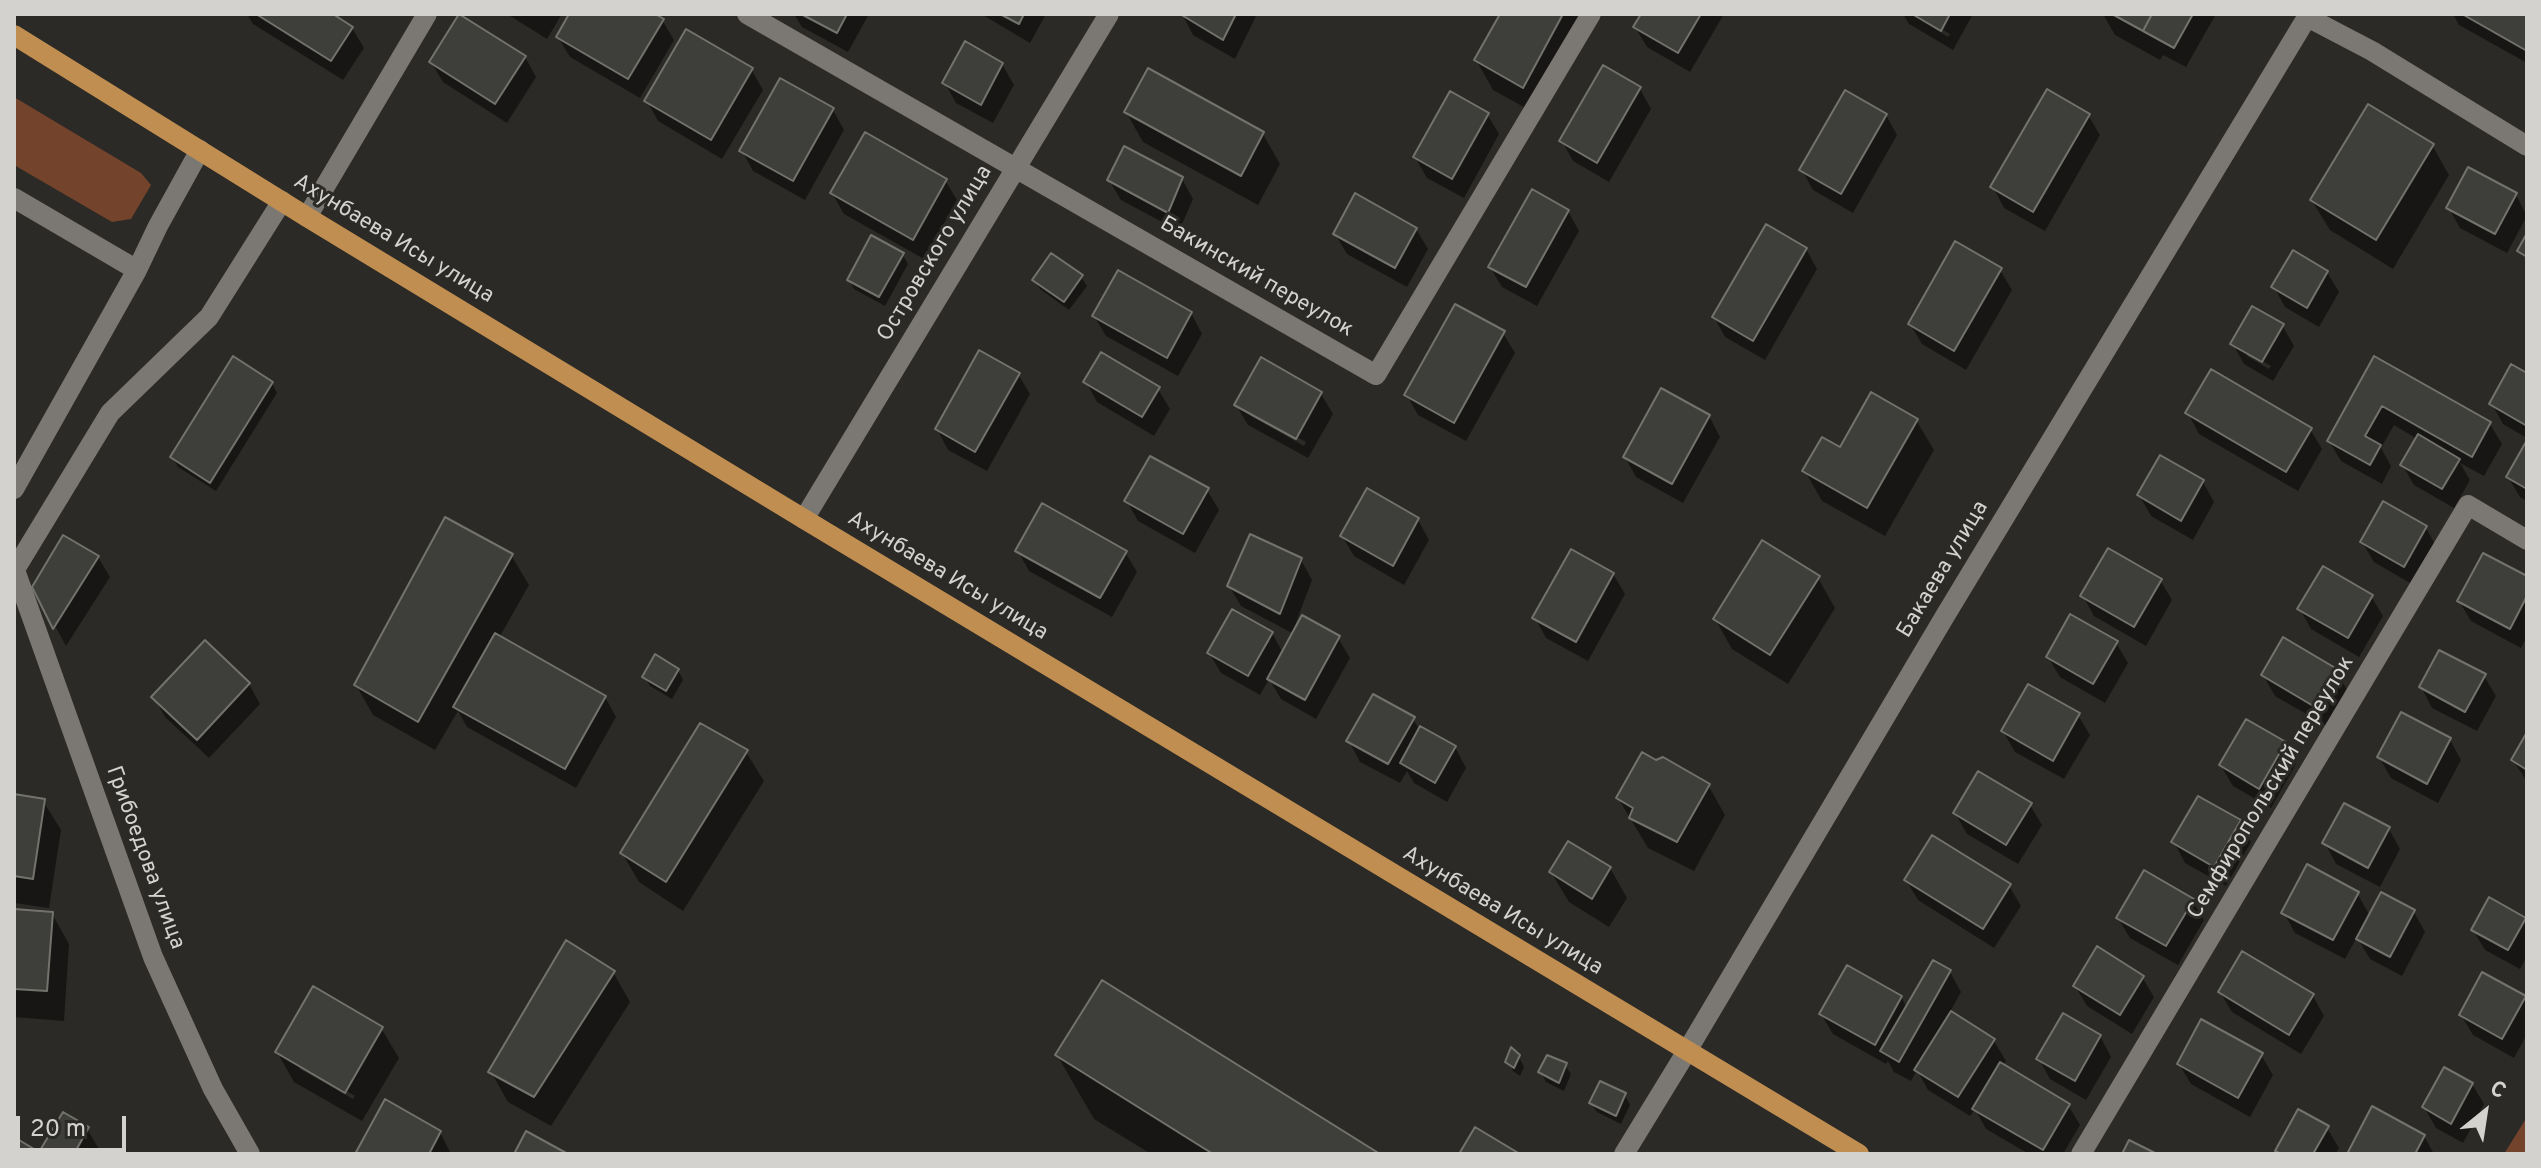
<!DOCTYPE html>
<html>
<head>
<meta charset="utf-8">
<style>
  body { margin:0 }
  #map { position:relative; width:2541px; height:1168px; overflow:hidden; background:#2c2a26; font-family:Overpass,sans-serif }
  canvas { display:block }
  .frame { position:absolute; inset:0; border:16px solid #d4d2cf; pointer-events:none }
  .north { position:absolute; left:2445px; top:1072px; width:80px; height:80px; -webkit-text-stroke:6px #2c2a26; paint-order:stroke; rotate:30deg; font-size:22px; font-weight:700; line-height:32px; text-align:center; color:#d4d2cf }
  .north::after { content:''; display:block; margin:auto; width:28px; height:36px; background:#d4d2cf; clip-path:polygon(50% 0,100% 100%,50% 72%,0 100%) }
  .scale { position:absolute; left:16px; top:1116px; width:110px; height:36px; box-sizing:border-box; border:4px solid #d4d2cf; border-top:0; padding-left:10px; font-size:24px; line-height:28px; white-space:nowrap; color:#d4d2cf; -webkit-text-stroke:6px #2c2a26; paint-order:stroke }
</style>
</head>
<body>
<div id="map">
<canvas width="2541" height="1168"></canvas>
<div class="frame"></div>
<div class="north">С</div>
<div class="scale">20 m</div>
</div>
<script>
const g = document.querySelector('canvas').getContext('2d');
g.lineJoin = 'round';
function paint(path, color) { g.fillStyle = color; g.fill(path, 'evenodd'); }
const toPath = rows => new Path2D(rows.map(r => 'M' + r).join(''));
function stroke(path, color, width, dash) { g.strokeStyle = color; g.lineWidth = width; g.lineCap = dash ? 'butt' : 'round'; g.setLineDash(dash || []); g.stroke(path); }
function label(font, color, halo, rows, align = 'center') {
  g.font = font + ' Overpass,sans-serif'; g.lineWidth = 6; g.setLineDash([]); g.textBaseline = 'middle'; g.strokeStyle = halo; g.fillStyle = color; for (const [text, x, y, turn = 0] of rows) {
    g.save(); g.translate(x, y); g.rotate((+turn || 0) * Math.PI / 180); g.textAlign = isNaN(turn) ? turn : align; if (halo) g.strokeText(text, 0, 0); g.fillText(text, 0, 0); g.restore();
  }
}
const green = toPath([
  [14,97,141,173,151,185,131,219,112,222,14,165],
  [2527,1117,2527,1154,2504,1154]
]);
const shadow = toPath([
  [247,14,330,14,352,28,364,48,343,80,253,24],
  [507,14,562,14,547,39],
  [572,14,652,14,662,20,674,40,640,98,570,57,558,37],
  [794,14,869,14,848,52,802,27],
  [981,14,1046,14,1030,43],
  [1182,14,1257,14,1235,59,1193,35],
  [1502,14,1589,14,1540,116,1493,90,1476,60],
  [1643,14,1724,14,1690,72,1647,47,1635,27],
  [1903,14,1912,14,1948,37,1950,34,1916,14,1973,14,1953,50,1909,24],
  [2103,14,2216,14,2186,67,2163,55,2160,60,2115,35],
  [2453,14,2527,14,2527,63,2459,25],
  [525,57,536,77,507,123,443,82,431,62],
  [1002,64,1014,85,993,123,956,103,945,83],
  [751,69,763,90,722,159,658,121,647,101],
  [1640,89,1651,109,1609,182,1573,161,1562,141],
  [833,110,844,130,805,200,753,171,742,151],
  [1126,112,1263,134,1280,164,1258,205,1143,142],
  [1487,114,1499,134,1464,198,1427,178,1415,157],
  [1886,115,1897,135,1853,213,1813,190,1802,170],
  [2088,115,2100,135,2045,231,2004,208,1993,187],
  [2432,145,2449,175,2393,269,2330,230,2312,201],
  [1182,179,1193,199,1179,231,1121,200,1109,180],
  [945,180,957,200,924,259,844,214,832,193],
  [2516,195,2527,216,2507,253,2460,228,2449,208],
  [1568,211,1579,231,1537,306,1502,287,1490,267],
  [1416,229,1428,249,1407,287,1347,254,1335,234],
  [1806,249,1817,269,1765,360,1725,337,1714,317],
  [902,254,908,264,885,306,854,289,849,280],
  [2000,270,2012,290,1966,370,1922,344,1910,324],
  [2327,272,2339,292,2319,327,2285,307,2274,287],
  [1081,277,1087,286,1069,310,1040,289,1034,280],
  [1191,313,1202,334,1178,376,1106,336,1094,316],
  [2282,325,2294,346,2273,381,2244,364,2233,344],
  [2247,352,2271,366,2269,369,2247,356],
  [1503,333,1515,353,1466,441,1418,415,1407,395],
  [2375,359,2490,424,2502,444,2484,476,2460,463,2470,480,2454,508,2414,485,2402,464,2417,439,2394,425,2381,448,2391,466,2382,484,2341,461,2329,441],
  [1018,374,1030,394,987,471,948,450,937,429],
  [2527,375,2527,438,2503,424,2492,404],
  [1086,382,1158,389,1170,409,1154,436,1097,402],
  [272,383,277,393,216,491,178,467,172,457],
  [1321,394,1333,414,1308,458,1248,425,1236,405],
  [1251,412,1306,442,1304,446,1251,416],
  [2188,413,2310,429,2322,449,2298,491,2199,434],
  [1709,416,1720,437,1683,503,1636,477,1625,457],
  [1916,420,1934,450,1885,536,1822,501,1805,471,1841,449],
  [2527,444,2527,501,2520,497,2508,477],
  [2203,482,2214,502,2193,540,2151,516,2139,495],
  [1207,490,1219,510,1195,553,1138,521,1127,501],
  [1418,520,1429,540,1404,585,1354,556,1342,536],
  [2426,528,2437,548,2415,586,2374,562,2362,542],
  [1018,551,1125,552,1137,572,1112,617,1029,571],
  [511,555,529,585,499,638,605,697,616,717,576,788,467,727,458,711,435,750,373,715,356,685],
  [98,557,110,577,66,646,34,587],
  [1301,560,1312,580,1292,633,1338,638,1350,658,1316,719,1281,699,1269,679,1260,695,1221,673,1209,653,1272,633,1283,653,1294,634,1241,606,1229,586],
  [1613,574,1625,594,1588,661,1546,638,1535,618],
  [1818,578,1835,608,1788,684,1732,649,1715,619],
  [2527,578,2527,637,2521,648,2471,621,2459,601],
  [2160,580,2172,600,2146,646,2094,616,2083,596],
  [2371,596,2383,616,2359,657,2311,629,2300,609],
  [2116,643,2128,663,2105,703,2060,677,2048,657],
  [678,670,683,680,672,699,650,686,645,677],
  [2336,670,2347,690,2327,726,2275,696,2263,675],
  [2484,676,2496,696,2477,731,2432,708,2421,687],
  [249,684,260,704,209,758,165,717,154,697],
  [2078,715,2090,735,2064,779,2015,752,2003,731],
  [1413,719,1420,731,1455,747,1466,768,1447,802,1414,783,1407,771,1400,783,1360,762,1349,741],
  [2527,736,2527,782,2513,760],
  [2450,740,2461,760,2438,803,2391,778,2379,757],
  [2284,744,2296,764,2271,808,2233,786,2221,766],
  [746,752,764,781,683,911,639,882,622,853],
  [1708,785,1725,815,1694,871,1648,848,1618,798],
  [14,796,43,801,61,830,49,908,14,903],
  [2030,805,2042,825,2018,864,1967,834,1955,813],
  [2239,822,2251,842,2226,886,2185,863,2174,842],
  [2389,829,2400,849,2380,887,2336,864,2325,843],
  [1610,868,1627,898,1609,927,1569,902,1551,872],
  [1906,880,2009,886,2021,906,1994,948,1918,900],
  [2357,893,2370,916,2414,912,2425,932,2402,976,2370,959,2357,937,2345,959,2295,933,2284,913],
  [2192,900,2204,920,2178,965,2130,938,2118,918],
  [14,911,52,914,69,944,64,1021,14,1017],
  [2524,919,2527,923,2527,956,2520,969,2485,950,2473,930],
  [613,972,630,1002,551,1126,508,1102,491,1072],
  [1950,972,1961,992,1950,1012,1994,1041,2006,1061,2002,1066,2068,1105,2080,1125,2063,1154,2029,1154,1986,1129,1975,1109,1970,1116,1928,1090,1917,1070,1911,1081,1894,1072,1888,1061,1886,1064,1833,1034,1821,1014,1901,997,1907,1008],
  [2142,977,2154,997,2132,1034,2087,1006,2075,986],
  [2220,992,2313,996,2324,1016,2301,1054,2232,1012],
  [2524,997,2527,1002,2527,1034,2514,1058,2473,1035,2461,1015],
  [381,1028,399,1058,362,1121,294,1082,277,1052],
  [300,1064,355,1096,353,1099,300,1069],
  [2100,1036,2111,1057,2086,1100,2050,1079,2039,1059],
  [1057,1055,1376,1154,1151,1154,1094,1119],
  [2261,1055,2273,1075,2250,1117,2191,1084,2179,1064],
  [1519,1057,1524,1067,1520,1076,1513,1071,1508,1061],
  [1565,1065,1571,1074,1564,1091,1546,1082,1541,1072],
  [2472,1084,2484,1104,2463,1143,2436,1128,2424,1107],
  [1625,1095,1630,1105,1621,1124,1597,1112,1591,1103],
  [2327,1128,2339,1148,2335,1154,2279,1154,2277,1151],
  [87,1129,102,1154,41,1154],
  [440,1132,451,1154,357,1154],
  [2424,1136,2434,1154,2349,1154]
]);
const building = toPath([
  [256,14,333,14,353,27,331,61,256,14],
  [459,14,526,56,495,104,429,62,459,14],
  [569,14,655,14,664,19,628,79,556,37,569,14],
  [801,14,847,14,837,33,801,14],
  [1000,14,1024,14,1019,24,1000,14],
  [1180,14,1236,14,1223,40,1180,14],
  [1500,14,1563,14,1523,88,1474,60,1500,14],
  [1641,14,1701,14,1678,53,1633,27,1641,14],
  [1912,14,1950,14,1941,31,1912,14],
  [2112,14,2152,14,2143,31,2112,14],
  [2152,14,2193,14,2174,48,2143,31,2152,14],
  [2462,14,2527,14,2527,51,2462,14],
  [686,29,753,68,711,140,644,101,686,29],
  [965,41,1003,63,981,105,942,83,965,41],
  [1603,65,1641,87,1597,163,1559,141,1603,65],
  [1148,68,1264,132,1241,176,1124,112,1148,68],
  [780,78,834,108,793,181,739,151,780,78],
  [2047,89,2090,114,2033,212,1990,187,2047,89],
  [1845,90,1887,114,1841,194,1799,170,1845,90],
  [1450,91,1489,113,1452,179,1413,157,1450,91],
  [2368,104,2434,144,2376,240,2310,200,2368,104],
  [865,132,947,179,913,240,830,193,865,132],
  [1124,146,1183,177,1168,213,1107,180,1124,146],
  [2468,167,2517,193,2495,234,2446,208,2468,167],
  [1532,189,1569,210,1526,287,1488,267,1532,189],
  [1355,193,1417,228,1395,268,1333,234,1355,193],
  [1766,224,1807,248,1753,341,1712,317,1766,224],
  [2527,233,2527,257,2517,251,2527,233],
  [871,235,904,253,879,297,847,280,871,235],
  [1955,241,2002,268,1954,351,1908,324,1955,241],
  [2293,250,2328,271,2307,308,2271,287,2293,250],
  [1051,253,1083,275,1064,302,1032,280,1051,253],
  [1118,270,1192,312,1167,358,1092,316,1118,270],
  [1455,304,1505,331,1454,423,1404,395,1455,304],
  [2252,306,2284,324,2262,362,2230,344,2252,306],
  [979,350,1020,373,975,452,935,429,979,350],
  [1101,352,1160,387,1142,417,1083,382,1101,352],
  [233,356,273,382,210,483,170,457,233,356],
  [2374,356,2491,422,2472,457,2382,406,2365,436,2381,445,2370,465,2327,441,2374,356],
  [1261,357,1322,392,1296,439,1234,405,1261,357],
  [2511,364,2527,373,2527,426,2489,404,2511,364],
  [2211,369,2312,428,2286,472,2185,413,2211,369],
  [1661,388,1710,415,1672,484,1623,457,1661,388],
  [1871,392,1918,419,1867,508,1802,471,1822,437,1840,447,1871,392],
  [2418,434,2460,459,2442,489,2400,465,2418,434],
  [2527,440,2527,489,2506,477,2527,440],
  [2160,455,2204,480,2181,521,2137,495,2160,455],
  [1150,456,1209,488,1183,534,1124,501,1150,456],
  [1367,488,1419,518,1393,566,1340,536,1367,488],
  [2383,501,2427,526,2404,567,2360,542,2383,501],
  [1042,503,1127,551,1100,598,1015,551,1042,503],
  [445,517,513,554,418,722,354,685,445,517],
  [1250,534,1302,558,1280,614,1227,586,1250,534],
  [63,535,99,556,53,629,32,587,63,535],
  [1762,540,1820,576,1770,655,1713,619,1762,540],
  [2108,548,2162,579,2134,627,2080,596,2108,548],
  [1571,549,1614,573,1576,642,1532,618,1571,549],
  [2483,553,2527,576,2527,596,2510,629,2457,601,2483,553],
  [2323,566,2373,595,2348,638,2297,609,2323,566],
  [1232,609,1273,632,1248,676,1207,653,1232,609],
  [2070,614,2118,641,2093,684,2046,657,2070,614],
  [1302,615,1340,636,1305,700,1267,679,1302,615],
  [495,633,606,696,565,769,453,707,495,633],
  [2283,637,2337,669,2315,707,2261,675,2283,637],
  [205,640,250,683,197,740,151,697,205,640],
  [2439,650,2486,674,2465,712,2419,687,2439,650],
  [655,654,679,669,666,691,642,677,655,654],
  [2028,684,2080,713,2053,761,2001,731,2028,684],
  [1373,694,1415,717,1388,764,1346,741,1373,694],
  [2401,712,2451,738,2427,784,2377,757,2401,712],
  [2246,719,2286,742,2259,789,2219,765,2246,719],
  [700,723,748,750,666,882,620,853,700,723],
  [1420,726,1456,746,1435,783,1400,763,1420,726],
  [2527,732,2527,770,2511,760,2527,732],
  [1642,752,1656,760,1663,757,1710,784,1677,842,1629,818,1633,808,1616,798,1642,752],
  [1978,771,2032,803,2006,845,1953,813,1978,771],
  [14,794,45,799,33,879,14,876,14,794],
  [2198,796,2241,820,2214,867,2171,842,2198,796],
  [2344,803,2390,827,2368,868,2322,843,2344,803],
  [1932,835,2011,884,1983,929,1904,880,1932,835],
  [1568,841,1611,867,1592,899,1549,872,1568,841],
  [2307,864,2359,892,2333,940,2281,913,2307,864],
  [2144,870,2194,899,2166,946,2116,918,2144,870],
  [2381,892,2415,910,2390,957,2356,939,2381,892],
  [2489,897,2526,918,2508,950,2471,930,2489,897],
  [14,909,53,912,47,991,14,989,14,909],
  [566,940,615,971,534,1097,488,1072,566,940],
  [2097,946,2144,976,2120,1015,2073,986,2097,946],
  [2242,951,2314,994,2289,1035,2218,992,2242,951],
  [1933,960,1951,970,1899,1062,1880,1051,1933,960],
  [1847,965,1902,996,1875,1045,1819,1014,1847,965],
  [2482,972,2526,996,2502,1039,2459,1015,2482,972],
  [1102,980,1380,1154,1213,1154,1055,1055,1102,980],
  [313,986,383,1027,345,1093,275,1052,313,986],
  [1951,1011,1995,1039,1958,1097,1914,1070,1951,1011],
  [2063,1013,2101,1035,2075,1081,2036,1059,2063,1013],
  [2201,1019,2263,1053,2238,1098,2177,1064,2201,1019],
  [1511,1047,1520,1055,1514,1068,1505,1062,1511,1047],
  [1547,1055,1567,1063,1559,1083,1538,1072,1547,1055],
  [2000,1062,2070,1104,2043,1150,1972,1109,2000,1062],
  [2444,1067,2473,1083,2451,1124,2422,1107,2444,1067],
  [1600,1081,1626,1093,1616,1116,1589,1103,1600,1081],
  [385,1099,441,1131,429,1154,355,1154,385,1099],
  [2372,1106,2425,1135,2415,1154,2347,1154,2372,1106],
  [2298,1109,2329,1126,2313,1154,2281,1154,2275,1151,2298,1109],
  [63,1112,89,1127,74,1154,14,1154,14,1137,39,1152,63,1112],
  [1475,1127,1520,1154,1459,1154,1475,1127],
  [526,1131,568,1154,514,1154,526,1131],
  [2129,1140,2157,1154,2122,1154,2129,1140]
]);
const street = toPath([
  [747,14,1376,375,1591,14],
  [2307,17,2372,51,2527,146],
  [14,198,137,270],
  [307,217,427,14],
  [14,489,137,270,158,226,200,150],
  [804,519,1109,14],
  [15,570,153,957,213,1089,250,1154],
  [14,571,110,413,209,317,282,201],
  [1624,1154,1687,1051],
  [2081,1154,2468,505,2527,540]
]);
const secondary = toPath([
  [1687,1051,1945,616,2309,14]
]);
const primary = toPath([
  [14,35,307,217,804,519,1859,1154]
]);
const streetNames = [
  ["Ахунбаева Исы улица",393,240,31],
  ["Островского улица",936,254,-59],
  ["Бакинский переулок",1256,278,30],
  ["Бакаева улица",1944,570,-59],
  ["Ахунбаева Исы улица",947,577,31],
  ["Семфиропольский переулок",2272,788,-59],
  ["Грибоедова улица",144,858,70],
  ["Ахунбаева Исы улица",1502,912,31]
];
paint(green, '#73432b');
paint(shadow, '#0007');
paint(building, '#3e3f3a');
stroke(building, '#73736d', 2);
stroke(street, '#7b7873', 20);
stroke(secondary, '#7b7873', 20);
stroke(primary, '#c08e50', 20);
label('22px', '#d4d2cf', '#2c2a26', streetNames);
</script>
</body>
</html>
